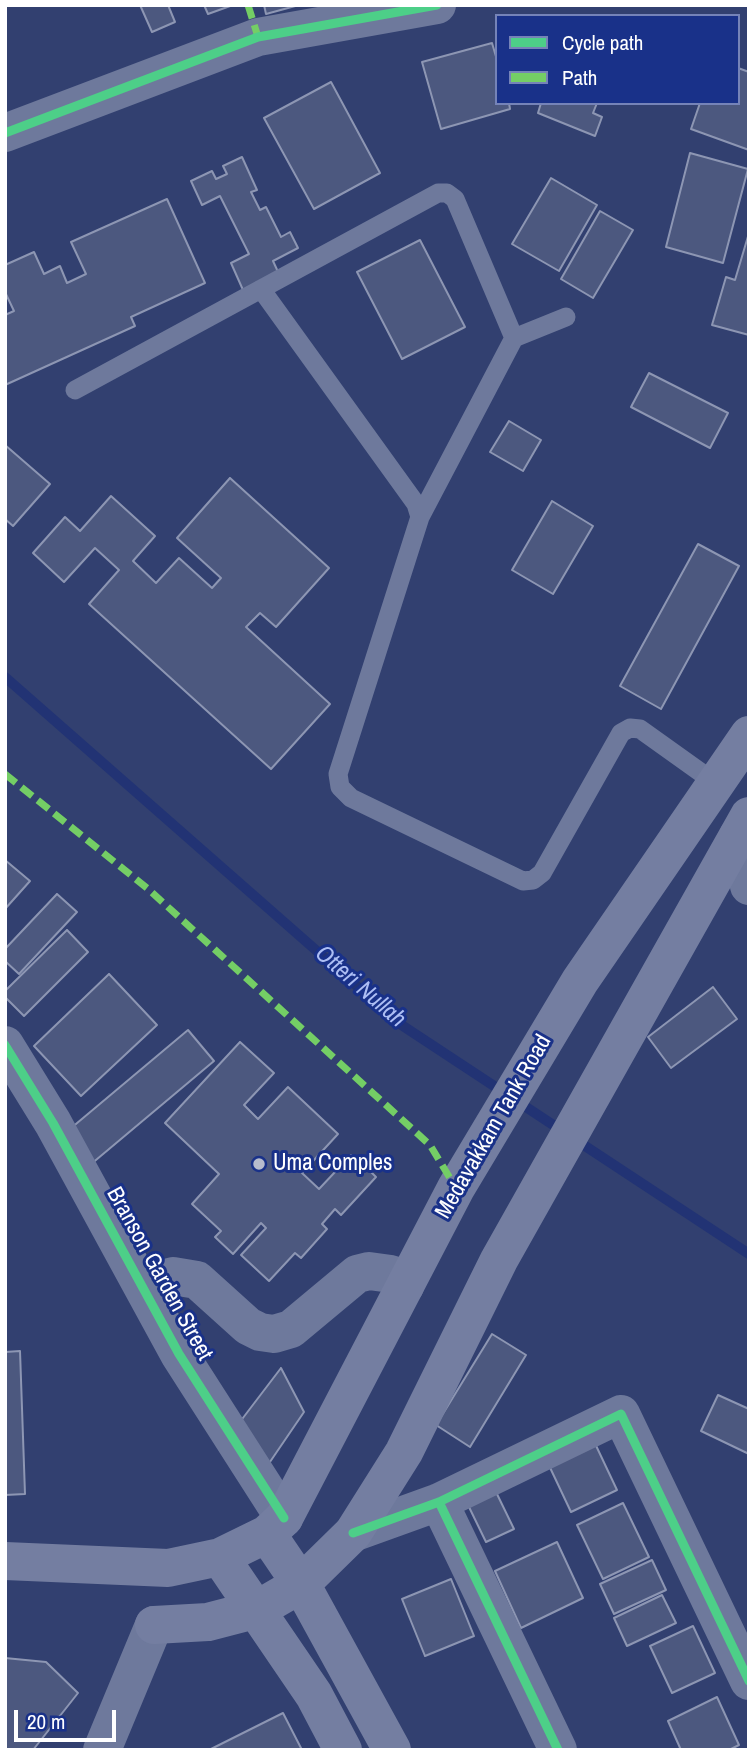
<!DOCTYPE html>
<html>
<head>
<meta charset="utf-8">
<style>
  body { margin:0 }
  #map { position:relative; width:754px; height:1755px; overflow:hidden; background:#324070; font-family:"Archivo Narrow",sans-serif }
  canvas { display:block }
  .frame { position:absolute; inset:0; border:7px solid #fff; pointer-events:none }
  .legend { position:absolute; left:495px; top:14px; width:245px; height:91px; box-sizing:border-box; background:#193189; border:2px solid #7583b8; margin:0; padding:9px 12px; list-style:none; font-size:21px; color:#fff }
  .legend li { display:flex; align-items:center; gap:14px; height:35px }
  .legend b { width:35px; border:2px solid #7583b8 }
  .scale { position:absolute; left:14px; top:1710px; width:102px; height:32px; box-sizing:border-box; border:4px solid #fff; border-top:0; padding-left:9px; font-size:21px; line-height:24px; white-space:nowrap; color:#fff; -webkit-text-stroke:5px #193189; paint-order:stroke }
</style>
</head>
<body>
<div id="map">
<canvas width="754" height="1755"></canvas>
<div class="frame"></div>
<ul class="legend">
<li><b style="height:9px;background:#4dcf88"></b>Cycle path</li>
<li><b style="height:9px;background:#74ce65"></b>Path</li>
</ul>
<div class="scale">20 m</div>
</div>
<script>
const g = document.querySelector('canvas').getContext('2d');
g.lineJoin = 'round';
const toPath = rows => new Path2D(rows.map(r => 'M' + r).join(''));
function stroke(path, color, width, dash) { g.strokeStyle = color; g.lineWidth = width; g.lineCap = dash ? 'butt' : 'round'; g.setLineDash(dash || []); g.stroke(path); }
function paint(path, color) { g.fillStyle = color; g.fill(path, 'evenodd'); }
function label(font, color, halo, rows, align = 'center') {
  g.font = font + ' "Archivo Narrow",sans-serif'; g.lineWidth = 6; g.setLineDash([]); g.textBaseline = 'middle'; g.strokeStyle = halo; g.fillStyle = color; for (const [text, x, y, turn = 0] of rows) {
    g.save(); g.translate(x, y); g.rotate((+turn || 0) * Math.PI / 180); g.textAlign = isNaN(turn) ? turn : align; if (halo) g.strokeText(text, 0, 0); g.fillText(text, 0, 0); g.restore();
  }
}
const stream = toPath([
  [5,677,400,1024,749,1254]
]);
const building = toPath([
  [140,5,168,5,175,22,152,32,140,5],
  [204,5,233,5,208,14,204,5],
  [264,5,299,5,266,14,264,5],
  [492,43,497,60,497,103,509,103,510,109,441,129,422,62,492,43],
  [738,68,749,72,749,150,691,129,700,103,738,103,738,68],
  [331,82,380,173,314,209,264,118,331,82],
  [541,103,597,103,593,113,602,117,595,136,538,113,541,103],
  [690,153,748,169,723,263,666,247,690,153],
  [242,157,257,190,251,192,260,210,266,207,281,237,290,232,298,248,273,261,279,274,243,290,231,263,249,254,220,196,202,205,191,181,212,171,216,179,227,174,223,166,242,157],
  [551,178,597,205,559,271,512,244,551,178],
  [167,199,205,283,131,317,135,326,5,385,5,315,14,311,5,292,5,265,34,252,44,274,60,266,67,283,86,274,71,242,167,199],
  [600,211,633,230,593,298,561,279,600,211],
  [749,233,749,335,712,325,726,277,735,280,749,233],
  [420,240,465,327,402,359,357,272,420,240],
  [649,373,728,413,710,448,631,407,649,373],
  [509,421,541,440,523,471,490,452,509,421],
  [5,445,50,484,13,526,5,519,5,445],
  [230,478,329,568,276,627,260,613,246,627,330,704,271,769,89,604,119,570,95,548,64,582,33,553,65,517,80,531,111,496,155,536,133,561,156,583,179,558,212,588,221,578,177,538,230,478],
  [552,501,593,526,553,594,512,570,552,501],
  [698,544,739,566,661,709,620,686,698,544],
  [5,860,30,881,5,909,5,860],
  [57,894,77,912,19,974,5,961,5,949,57,894],
  [67,930,88,952,24,1016,5,997,5,991,67,930],
  [109,974,157,1025,81,1096,34,1046,109,974],
  [713,987,737,1019,671,1068,648,1037,713,987],
  [188,1030,214,1061,90,1165,64,1134,188,1030],
  [240,1042,274,1073,244,1105,258,1119,288,1087,338,1134,302,1173,319,1189,351,1155,356,1160,360,1155,375,1169,371,1172,376,1177,341,1215,335,1209,322,1224,327,1229,301,1258,295,1253,269,1281,241,1255,266,1228,261,1223,233,1254,215,1237,221,1231,192,1204,219,1174,165,1123,240,1042],
  [492,1334,526,1355,470,1447,436,1425,492,1334],
  [20,1351,25,1494,5,1495,5,1352,20,1351],
  [281,1368,304,1412,259,1478,233,1431,281,1368],
  [718,1395,749,1409,749,1454,701,1431,718,1395],
  [591,1435,617,1490,571,1512,545,1457,591,1435],
  [496,1492,514,1529,486,1542,468,1505,496,1492],
  [623,1503,649,1557,603,1579,577,1525,623,1503],
  [557,1542,583,1598,521,1628,495,1571,557,1542],
  [652,1560,666,1590,614,1614,600,1584,652,1560],
  [451,1579,474,1636,425,1656,402,1599,451,1579],
  [662,1595,676,1623,627,1646,614,1618,662,1595],
  [693,1626,715,1673,672,1693,650,1646,693,1626],
  [5,1658,46,1662,78,1693,33,1750,5,1750,5,1658],
  [717,1697,739,1745,729,1750,681,1750,668,1721,717,1697],
  [283,1713,302,1750,209,1750,283,1713]
]);
const service = toPath([
  [261,289,416,504,420,517,338,774,340,787,351,798,523,881,533,880,542,873,621,733,630,728,640,729,717,784],
  [75,390,438,193,447,193,455,199,514,338],
  [420,517,514,338,566,317]
]);
const minor = toPath([
  [5,133,258,37,437,5],
  [738,836,749,886],
  [5,1045,53,1123,179,1354,284,1518],
  [143,1284,173,1276,197,1280,248,1326,260,1332,274,1334,291,1329,357,1274,369,1271,391,1274,405,1286],
  [439,1502,558,1750],
  [353,1533,439,1502,621,1414,749,1681]
]);
const tertiary = toPath([
  [102,1750,154,1625]
]);
const secondary = toPath([
  [267,1534,301,1584,392,1750],
  [220,1557,314,1695,343,1750],
  [5,1561,168,1568,220,1557,267,1534,284,1518,456,1188,580,981,749,735],
  [154,1625,208,1622,258,1609,301,1584,353,1533,404,1452,499,1260,749,816]
]);
const quiet = toPath([
  [248,5,258,37],
  [5,774,147,888,430,1145,456,1188]
]);
const cycleway = toPath([
  [5,133,258,37,437,5],
  [5,1045,53,1123,179,1354,284,1518],
  [439,1502,558,1750],
  [353,1533,439,1502,621,1414,749,1681]
]);
const markers = [
  [259,1164,7,"#b7bccd"]
];
const streetNames = [
  ["Medavakkam Tank Road",494,1127,-60],
  ["Branson Garden Street",159,1274,61]
];
const poiNames = [
  ["Uma Comples",273,1164]
];
const waterNames = [
  ["Otteri Nullah",360,987,41]
];
stroke(stream, '#223374', 10);
paint(building, '#4c587f');
stroke(building, '#8d96b3', 2);
stroke(service, '#6e799c', 19);
stroke(minor, '#6e799c', 38);
stroke(tertiary, '#6e799c', 38);
stroke(secondary, '#747ea1', 38);
stroke(quiet, '#74ce65', 7, [14, 7]);
stroke(cycleway, '#4dcf88', 9);
for (const [x, y, r, color] of markers) { const dot = new Path2D(); dot.arc(x, y, r, 0, 2 * Math.PI); g.fillStyle = color; g.fill(dot); stroke(dot, '#193189', 2.5); }
label('23px', '#fff', '#193189', streetNames);
label('23px', '#fff', '#193189', poiNames, 'left');
label('italic 24px', '#adbef4', '#193189', waterNames);
</script>
</body>
</html>
